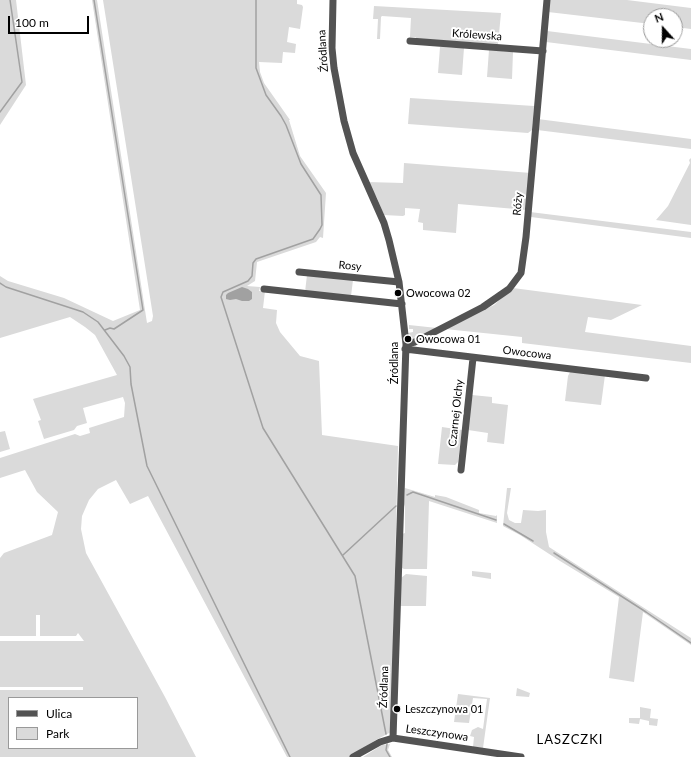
<!DOCTYPE html>
<html>
<head>
<meta charset="utf-8">
<style>
  body { margin:0 }
  #map { position:relative; width:691px; height:757px; overflow:hidden; background:#fff; font-family:Lato,sans-serif }
  canvas { display:block }
  .legend { position:absolute; left:8px; top:697px; width:130px; height:52px; box-sizing:border-box; background:#fff; border:1px solid #999; margin:0; padding:5px 7px; list-style:none; font-size:12px; color:#000 }
  .legend li { display:flex; align-items:center; gap:8px; height:20px }
  .legend b { width:20px; border:1px solid #999 }
  .north { position:absolute; left:643px; top:8px; width:40px; height:40px; box-sizing:border-box; background:#fff; border:1px solid #999; border-radius:50%; rotate:339deg; font-size:11px; font-weight:700; line-height:16px; text-align:center; color:#000 }
  .north::after { content:''; display:block; margin:auto; width:14px; height:18px; background:#000; clip-path:polygon(50% 0,100% 100%,50% 72%,0 100%) }
  .scale { position:absolute; left:8px; top:16px; width:81px; height:18px; box-sizing:border-box; border:2px solid #000; border-top:0; padding-left:5px; font-size:12px; line-height:14px; white-space:nowrap; color:#000; -webkit-text-stroke:3px #fff; paint-order:stroke }
</style>
</head>
<body>
<div id="map">
<canvas width="691" height="757"></canvas>
<ul class="legend">
<li><b style="height:5px;background:#535353"></b>Ulica</li>
<li><b style="height:11px;background:#dadada"></b>Park</li>
</ul>
<div class="north">N</div>
<div class="scale">100 m</div>
</div>
<script>
const g = document.querySelector('canvas').getContext('2d');
g.lineJoin = 'round';
function paint(path, color) { g.fillStyle = color; g.fill(path, 'evenodd'); }
const toPath = rows => new Path2D(rows.map(r => 'M' + r).join(''));
function stroke(path, color, width, dash) { g.strokeStyle = color; g.lineWidth = width; g.lineCap = dash ? 'butt' : 'round'; g.setLineDash(dash || []); g.stroke(path); }
function label(font, color, halo, rows, align = 'center') {
  g.font = font + ' Lato,sans-serif'; g.lineWidth = 4; g.setLineDash([]); g.textBaseline = 'middle'; g.strokeStyle = halo; g.fillStyle = color; for (const [text, x, y, turn = 0] of rows) {
    g.save(); g.translate(x, y); g.rotate((+turn || 0) * Math.PI / 180); g.textAlign = isNaN(turn) ? turn : align; if (halo) g.strokeText(text, 0, 0); g.fillText(text, 0, 0); g.restore();
  }
}
const green = toPath([
  [0,0,16,0,26,85,0,125],
  [92,0,97,0,147,323,152,321,153,316,103,0,297,0,297,4,302,5,303,7,300,29,289,27,287,42,296,44,295,53,283,52,282,63,259,62,260,72,264,83,290,120,289,120,300,156,326,193,323,238,320,237,316,242,257,262,255,281,247,286,260,287,259,291,265,291,263,308,277,310,276,323,280,332,300,356,319,361,322,435,398,446,391,732,376,740,349,757,287,757,148,496,130,504,116,480,98,489,89,500,82,516,81,529,86,553,165,697,196,757,0,757,0,690,83,690,83,687,0,687,0,641,84,641,78,633,76,636,40,636,40,615,36,615,36,636,0,636,0,558,4,553,52,535,58,512,37,492,25,470,0,478,0,458,75,434,80,436,90,433,89,428,124,417,125,403,123,397,83,408,87,423,77,426,74,430,44,439,38,421,41,420,33,399,117,375,95,335,85,327,70,317,0,338,0,276,8,281,64,298,113,321,140,310],
  [9,698,137,698,137,748,9,748],
  [549,0,627,0,691,8,691,29,675,27,675,16,651,16,651,24,548,12],
  [374,6,501,13,498,44,416,39,416,37,410,37,411,18,382,16,381,17,380,39,377,39,378,19,373,19],
  [547,31,691,49,691,60,546,42],
  [440,47,464,48,462,75,438,73],
  [489,50,513,52,512,79,487,77],
  [410,98,534,106,532,130,528,133,408,124],
  [538,119,691,139,691,149,537,130],
  [691,158,691,225,656,220,668,206,690,163,689,160],
  [404,163,531,173,527,210,458,204,456,233,423,230,423,223,418,222,420,209,405,208,405,215,403,216,384,215,377,198,367,182,403,183],
  [530,212,691,232,691,238,531,217],
  [307,275,353,280,351,296,305,292],
  [513,288,642,305,611,320,588,317,585,332,691,346,691,363,522,343,522,337,445,329,494,305],
  [409,325,437,328,415,340,409,340,408,333,413,332,413,329,409,329],
  [570,372,605,375,601,405,565,401,568,376],
  [472,395,492,397,492,403,508,405,504,444,487,442,488,433,468,430],
  [442,427,462,430,458,462,455,465,438,464],
  [5,431,10,449,0,452,0,432],
  [405,488,435,497,435,495,446,497,479,510,479,513,496,516,497,515,497,523,429,501,427,569,404,569,402,568,402,534,405,533,405,507,404,504],
  [507,488,511,488,507,513,509,520,515,523,521,523,523,510,538,511,546,510,546,532,549,547,691,638,691,645,643,612,634,682,609,678,619,597,560,561,520,535,503,526],
  [472,571,491,573,491,579,472,576],
  [406,574,427,576,426,606,400,606,401,578],
  [517,688,530,693,529,697,516,696],
  [458,694,490,698,483,748,473,747,474,737,470,736,472,730,478,727,483,729,487,699,473,698,469,723,454,722],
  [640,707,651,709,650,718,658,719,657,726,649,725,649,721,640,719,639,724,629,723,629,718,640,718],
  [390,744,388,750,392,757,363,757,382,745]
]);
const water = toPath([
  [242,287,248,289,252,292,252,299,249,301,242,301,236,299,230,300,226,299,226,295,228,293]
]);
const stream = toPath([
  [94,0,143,310,114,329,110,328,105,330],
  [256,0,256,68,266,95,281,116,286,125,301,164,321,195,322,225,320,229,313,239,256,259,253,263,252,276,248,281,223,292,221,297,263,428,355,576,386,734],
  [0,112,22,82,10,0],
  [0,283,6,287,83,312,98,322,124,356,130,367,131,384,147,466,290,757],
  [407,495,413,492,496,520],
  [504,524,533,541],
  [554,553,646,612,691,643],
  [343,555,396,506],
  [387,744,386,750,390,757]
]);
const minor = toPath([
  [333,0,332,48,334,68,344,121,353,153,384,223,389,240,399,282,406,344,393,738],
  [410,41,543,51],
  [299,272,399,282],
  [264,289,402,304],
  [406,344,415,342,483,307,509,289,521,273,526,237,547,0],
  [405,349,646,378],
  [461,470,473,358],
  [353,757,380,742,393,738,521,757]
]);
const markers = [
  [398,293,4,"#000"],
  [408,339,4,"#000"],
  [397,709,4,"#000"]
];
const streetNames = [
  ["Królewska",477,35,4],
  ["Źródlana",323,51,-94],
  ["Róży",518,204,-85],
  ["Rosy",350,266,5],
  ["Owocowa",527,353,7],
  ["Źródlana",394,363,-90],
  ["Czarnej Olchy",456,413,-84],
  ["Źródlana",384,687,-88],
  ["Leszczynowa",437,733,8]
];
const poiNames = [
  ["Owocowa 02",406,293],
  ["Owocowa 01",416,339],
  ["Leszczynowa 01",405,709]
];
const quarterNames = [
  ["LASZCZKI",570,740]
];
paint(green, '#dadada');
paint(water, '#a1a1a1');
stroke(stream, '#a1a1a1', 1.5);
stroke(minor, '#535353', 7);
for (const [x, y, r, color] of markers) { const dot = new Path2D(); dot.arc(x, y, r, 0, 2 * Math.PI); g.fillStyle = color; g.fill(dot); stroke(dot, '#fff', 1.5); }
label('11px', '#000', '#fff', streetNames);
label('11px', '#000', '#fff', poiNames, 'left');
g.letterSpacing = '1px';
label('13px', '#000', '#fff', quarterNames);
g.letterSpacing = '0px';
</script>
</body>
</html>
